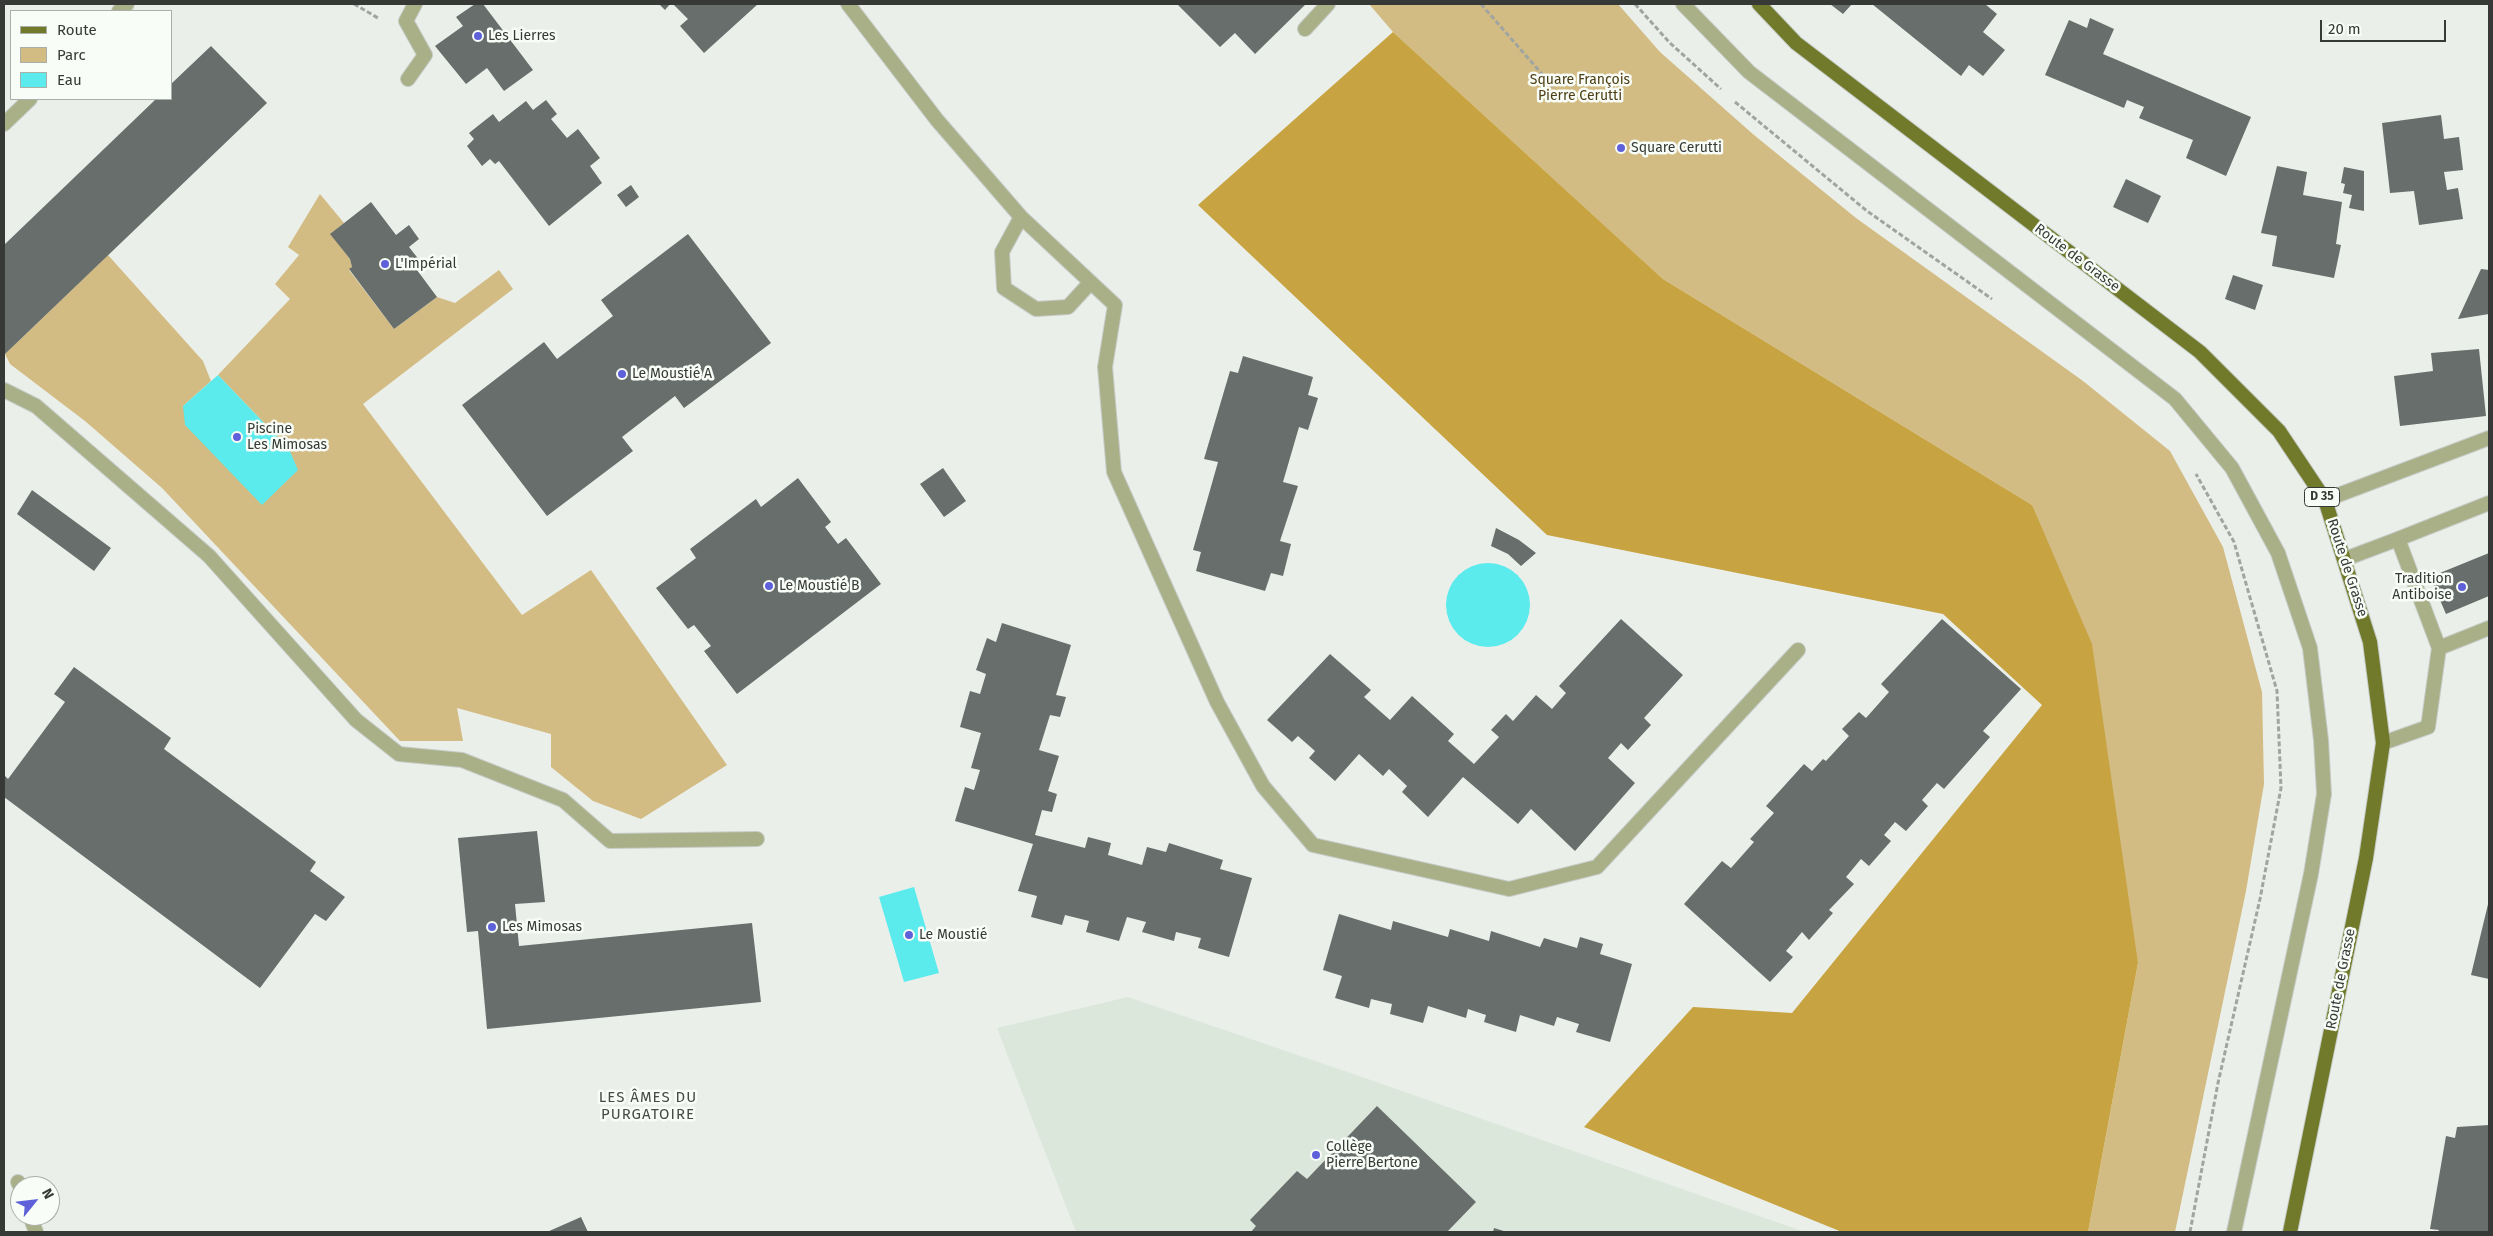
<!DOCTYPE html>
<html>
<head>
<meta charset="utf-8">
<style>
  body { margin:0 }
  #map { position:relative; width:2493px; height:1236px; overflow:hidden; background:#eaefea; font-family:"Fira Sans",sans-serif }
  canvas { display:block }
  .frame { position:absolute; inset:0; border:5px solid #373937; pointer-events:none }
  .legend { position:absolute; left:10px; top:10px; width:162px; height:90px; box-sizing:border-box; background:#f8fdf7; border:1px solid #abafaa; margin:0; padding:6px 9px; list-style:none; font-size:15px; color:#373937 }
  .legend li { display:flex; align-items:center; gap:10px; height:25px }
  .legend b { width:25px; border:1px solid #abafaa }
  .north { position:absolute; left:10px; top:1176px; width:50px; height:50px; box-sizing:border-box; background:#f8fdf7; border:1px solid #abafaa; border-radius:50%; rotate:61deg; font-size:14px; font-weight:700; line-height:20px; text-align:center; color:#373937 }
  .north::after { content:''; display:block; margin:auto; width:18px; height:22px; background:#5e61d9; clip-path:polygon(50% 0,100% 100%,50% 72%,0 100%) }
  .scale { position:absolute; left:2320px; top:20px; width:126px; height:22px; box-sizing:border-box; border:2px solid #373937; border-top:0; padding-left:6px; font-size:15px; line-height:18px; white-space:nowrap; color:#373937; -webkit-text-stroke:4px #f8fdf7; paint-order:stroke }
</style>
</head>
<body>
<div id="map">
<canvas width="2493" height="1236"></canvas>
<div class="frame"></div>
<ul class="legend">
<li><b style="height:6px;background:#717a2a"></b>Route</li>
<li><b style="height:14px;background:#d3bc83"></b>Parc</li>
<li><b style="height:14px;background:#5bebed"></b>Eau</li>
</ul>
<div class="north">N</div>
<div class="scale">20 m</div>
</div>
<script>
const g = document.querySelector('canvas').getContext('2d');
g.lineJoin = 'round';
function paint(path, color) { g.fillStyle = color; g.fill(path, 'evenodd'); }
const toPath = rows => new Path2D(rows.map(r => 'M' + r).join(''));
function stroke(path, color, width, dash) { g.strokeStyle = color; g.lineWidth = width; g.lineCap = dash ? 'butt' : 'round'; g.setLineDash(dash || []); g.stroke(path); }
function label(font, color, halo, rows, align = 'center') {
  g.font = font + ' "Fira Sans",sans-serif'; g.lineWidth = 5; g.setLineDash([]); g.textBaseline = 'middle'; g.strokeStyle = halo; g.fillStyle = color; for (const [text, x, y, turn = 0] of rows) {
    g.save(); g.translate(x, y); g.rotate((+turn || 0) * Math.PI / 180); g.textAlign = isNaN(turn) ? turn : align; if (halo) g.strokeText(text, 0, 0); g.fillText(text, 0, 0); g.restore();
  }
}
const built = toPath([
  [1128,997,1365,1078,1805,1232,1076,1232,997,1028]
]);
const green = toPath([
  [1369,4,1618,4,1660,52,1754,135,1856,218,2083,381,2170,451,2223,547,2262,692,2264,784,2246,891,2175,1232,2088,1232,2138,963,2032,505,1663,279,1393,32],
  [320,194,344,223,331,234,350,259,352,267,349,270,394,329,437,297,455,303,499,270,513,289,363,404,522,615,591,570,727,765,641,819,593,801,551,767,551,734,457,708,463,741,400,741,162,488,85,421,10,364,5,354,108,255,203,361,211,381,183,406,289,449,218,375,290,299,275,284,299,255,288,247]
]);
const forest = toPath([
  [1393,32,1663,279,2032,505,2092,644,2138,963,2088,1232,1842,1232,1584,1127,1693,1007,1792,1013,2042,705,1943,614,1547,535,1198,205]
]);
const water = toPath([
  [218,375,289,449,298,470,262,505,185,425,183,406],
  '1446 605a42 42 0 1 1 84 0a42 42 0 1 1-84 0Z',
  [914,887,939,973,904,982,879,897]
]);
const building = toPath([
  [475,4,483,4,533,70,504,91,487,68,466,84,435,46,463,26,456,17],
  [659,4,670,4,665,10],
  [673,4,758,4,704,53,680,26,688,19],
  [1177,4,1306,4,1255,54,1235,33,1220,47],
  [1830,4,1852,4,1843,14],
  [1872,4,1985,4,1997,14,1983,32,2005,50,1983,76,1969,65,1961,76],
  [2090,18,2114,29,2103,54,2251,117,2226,176,2186,158,2193,140,2139,118,2144,107,2127,100,2124,108,2045,75,2069,20,2087,28],
  [211,46,267,103,5,354,4,245,156,99,171,99,171,84],
  [546,100,557,114,551,119,567,138,578,129,600,158,590,166,602,183,549,226,499,161,495,164,490,159,482,166,467,146,474,139,469,133,493,114,499,122,526,101,533,110],
  [2441,115,2444,139,2459,137,2463,170,2444,172,2447,190,2458,188,2463,219,2419,225,2414,191,2390,193,2382,123],
  [2277,166,2307,172,2303,195,2342,202,2336,244,2341,245,2334,278,2272,266,2277,236,2261,233],
  [2344,167,2364,171,2364,211,2349,208,2352,195,2343,193,2345,184,2341,183],
  [2126,179,2161,196,2148,223,2113,207],
  [631,185,639,197,626,207,617,195],
  [371,202,396,235,409,225,419,239,409,247,420,261,417,270,437,297,394,329,349,269,352,267,350,259,330,234],
  [688,234,771,343,684,408,675,396,622,437,633,451,547,516,462,405,544,342,557,359,613,316,601,300],
  [2481,269,2489,270,2489,314,2458,319],
  [2233,275,2263,285,2255,310,2225,299],
  [2479,349,2486,416,2400,426,2394,376,2433,371,2431,353],
  [1243,356,1313,377,1308,395,1318,398,1308,430,1299,427,1283,482,1298,486,1280,541,1291,544,1283,576,1271,573,1265,591,1196,571,1201,552,1193,550,1218,462,1204,459,1230,371,1238,373],
  [943,468,966,501,944,517,920,484],
  [798,478,831,522,825,527,838,544,846,538,881,584,737,694,704,651,711,646,694,625,688,629,656,588,696,558,690,549,756,499,761,507],
  [32,490,111,548,94,571,17,514],
  [1496,528,1519,540,1536,553,1521,566,1508,554,1491,546],
  [2489,553,2489,596,2446,614,2430,577],
  [1621,619,1683,675,1644,718,1651,725,1628,750,1621,743,1608,758,1635,783,1575,851,1531,809,1518,824,1463,777,1428,817,1402,792,1407,786,1389,769,1383,776,1359,754,1335,781,1309,758,1315,751,1298,736,1292,742,1267,720,1330,654,1371,690,1364,697,1390,720,1412,696,1454,734,1448,741,1474,764,1499,737,1491,730,1506,714,1513,721,1536,695,1552,709,1566,693,1559,686],
  [1942,619,2021,689,1983,731,1990,737,1968,762,1944,789,1937,783,1922,800,1928,806,1906,831,1895,822,1884,835,1891,841,1869,866,1861,859,1846,877,1854,884,1829,910,1833,913,1809,940,1802,932,1786,951,1793,957,1770,982,1684,904,1722,861,1731,868,1754,842,1750,839,1774,813,1766,806,1804,764,1812,771,1823,759,1826,761,1849,736,1842,729,1859,712,1866,718,1889,692,1881,684],
  [1002,623,1071,645,1056,695,1066,697,1060,717,1050,715,1039,750,1059,756,1048,791,1057,794,1052,812,1042,810,1035,835,1085,848,1088,837,1111,843,1108,855,1142,865,1147,847,1166,852,1169,843,1223,860,1220,869,1252,878,1229,957,1198,948,1201,938,1176,932,1174,941,1142,932,1146,922,1127,917,1119,941,1086,932,1089,921,1065,915,1062,925,1031,917,1037,896,1018,891,1033,844,955,821,965,787,974,790,980,770,971,768,981,733,960,727,970,691,980,694,986,674,976,670,987,638,996,642],
  [74,667,171,738,164,749,316,862,310,871,345,897,326,921,315,914,260,988,4,797,4,775,8,779,65,702,54,694],
  [537,831,545,902,515,904,519,946,752,923,761,1002,487,1029,478,931,467,932,458,838],
  [2489,900,2489,979,2471,975],
  [1339,914,1391,930,1393,921,1448,937,1450,929,1489,941,1491,931,1540,947,1544,938,1577,948,1580,937,1603,944,1600,954,1632,964,1610,1042,1576,1032,1579,1024,1557,1017,1554,1026,1520,1015,1516,1032,1484,1022,1486,1015,1468,1009,1466,1018,1428,1006,1423,1023,1390,1014,1392,1004,1371,999,1369,1008,1335,998,1342,976,1323,970],
  [1377,1106,1476,1202,1447,1232,1251,1232,1256,1226,1250,1220,1297,1171,1307,1179],
  [2489,1125,2489,1232,2438,1232,2439,1230,2430,1229,2446,1136,2455,1138,2457,1127],
  [581,1217,588,1232,547,1232],
  [1494,1228,1507,1232,1493,1232]
]);
const path = toPath([
  [354,4,378,18],
  [1481,4,1555,89],
  [1635,4,1670,43,1721,89],
  [1735,102,1867,211,1992,299],
  [2190,1232,2218,1083,2260,899,2281,788,2277,691,2234,542,2196,474]
]);
const service = toPath([
  [848,4,937,120,1021,217,1115,305,1105,367,1114,472,1217,702,1263,786,1313,845,1509,889,1597,867,1798,650],
  [1683,4,1749,72,2175,399,2232,468,2278,553,2310,648,2321,740,2324,794,2311,874,2234,1232],
  [1305,29,1328,4],
  [1021,217,1002,252,1004,288,1036,309,1068,307,1090,283],
  [4,390,36,406,209,556,356,720,399,754,462,760,563,800,610,841,757,839],
  [2325,500,2489,438],
  [2398,539,2489,503],
  [2345,559,2398,539,2439,648,2428,727,2383,743],
  [2439,648,2489,628],
  [18,1182,20,1186],
  [30,1216,36,1232]
]);
const minor = toPath([
  [119,11,127,4],
  [408,79,425,55,406,21,415,4],
  [4,124,30,99]
]);
const primary = toPath([
  [1759,4,1796,43,2200,352,2279,431,2325,500,2370,642,2383,743,2366,858,2290,1232]
]);
const markers = [
  [478,36,5,"#5e61d9"],
  [1621,148,5,"#5e61d9"],
  [385,264,5,"#5e61d9"],
  [622,374,5,"#5e61d9"],
  [237,437,5,"#5e61d9"],
  [769,586,5,"#5e61d9"],
  [2462,587,5,"#5e61d9"],
  [492,927,5,"#5e61d9"],
  [909,935,5,"#5e61d9"],
  [1316,1155,5,"#5e61d9"]
];
const shields = [
  [2322,497,35]
];
const shieldNames = [
  ["D 35",2322,497]
];
const poiNames = [
  ["Les Lierres",488,36],
  ["Square Cerutti",1631,148],
  ["L'Impérial",395,264],
  ["Le Moustié A",632,374],
  ["Piscine",247,429],
  ["Les Mimosas",247,445],
  ["Tradition",2452,579,"right"],
  ["Antiboise",2452,595,"right"],
  ["Le Moustié B",779,586],
  ["Les Mimosas",502,927],
  ["Le Moustié",919,935],
  ["Collège",1326,1147],
  ["Pierre Bertone",1326,1163]
];
const parkNames = [
  ["Square François",1580,80],
  ["Pierre Cerutti",1580,96]
];
const streetNames = [
  ["Route de Grasse",2077,258,37],
  ["Route de Grasse",2347,568,72],
  ["Route de Grasse",2341,979,-79]
];
const neighbourhoodNames = [
  ["LES ÂMES DU",648,1098],
  ["PURGATOIRE",648,1115]
];
paint(built, '#dce7db');
paint(green, '#d3bc83');
paint(forest, '#c7a341');
paint(water, '#5bebed');
paint(building, '#686e6c');
stroke(service, '#c6cbc6', 16);
stroke(minor, '#c6cbc6', 16);
stroke(primary, '#c6cbc6', 16);
stroke(path, '#a1a5a1', 3, [5, 2.5]);
stroke(service, '#a9b088', 14);
stroke(minor, '#a9b088', 14);
stroke(primary, '#717a2a', 14);
for (const [x, y, r, color] of markers) { const dot = new Path2D(); dot.arc(x, y, r, 0, 2 * Math.PI); g.fillStyle = color; g.fill(dot); stroke(dot, '#f8fdf7', 2); }
for (const [x, y, w] of shields) { const box = new Path2D(); box.roundRect(x - w / 2, y - 9.5, w, 19, 4); g.fillStyle = '#f8fdf7'; g.fill(box); stroke(box, '#373937', 1); }
label('bold 12px', '#373937', null, shieldNames);
label('14px', '#373937', '#f8fdf7', poiNames, 'left');
label('14px', '#4d3e15', '#f8fdf7', parkNames);
label('14px', '#373937', '#f8fdf7', streetNames);
g.letterSpacing = '1px';
label('15px', '#474b46', '#f8fdf7', neighbourhoodNames);
g.letterSpacing = '0px';
</script>
</body>
</html>
